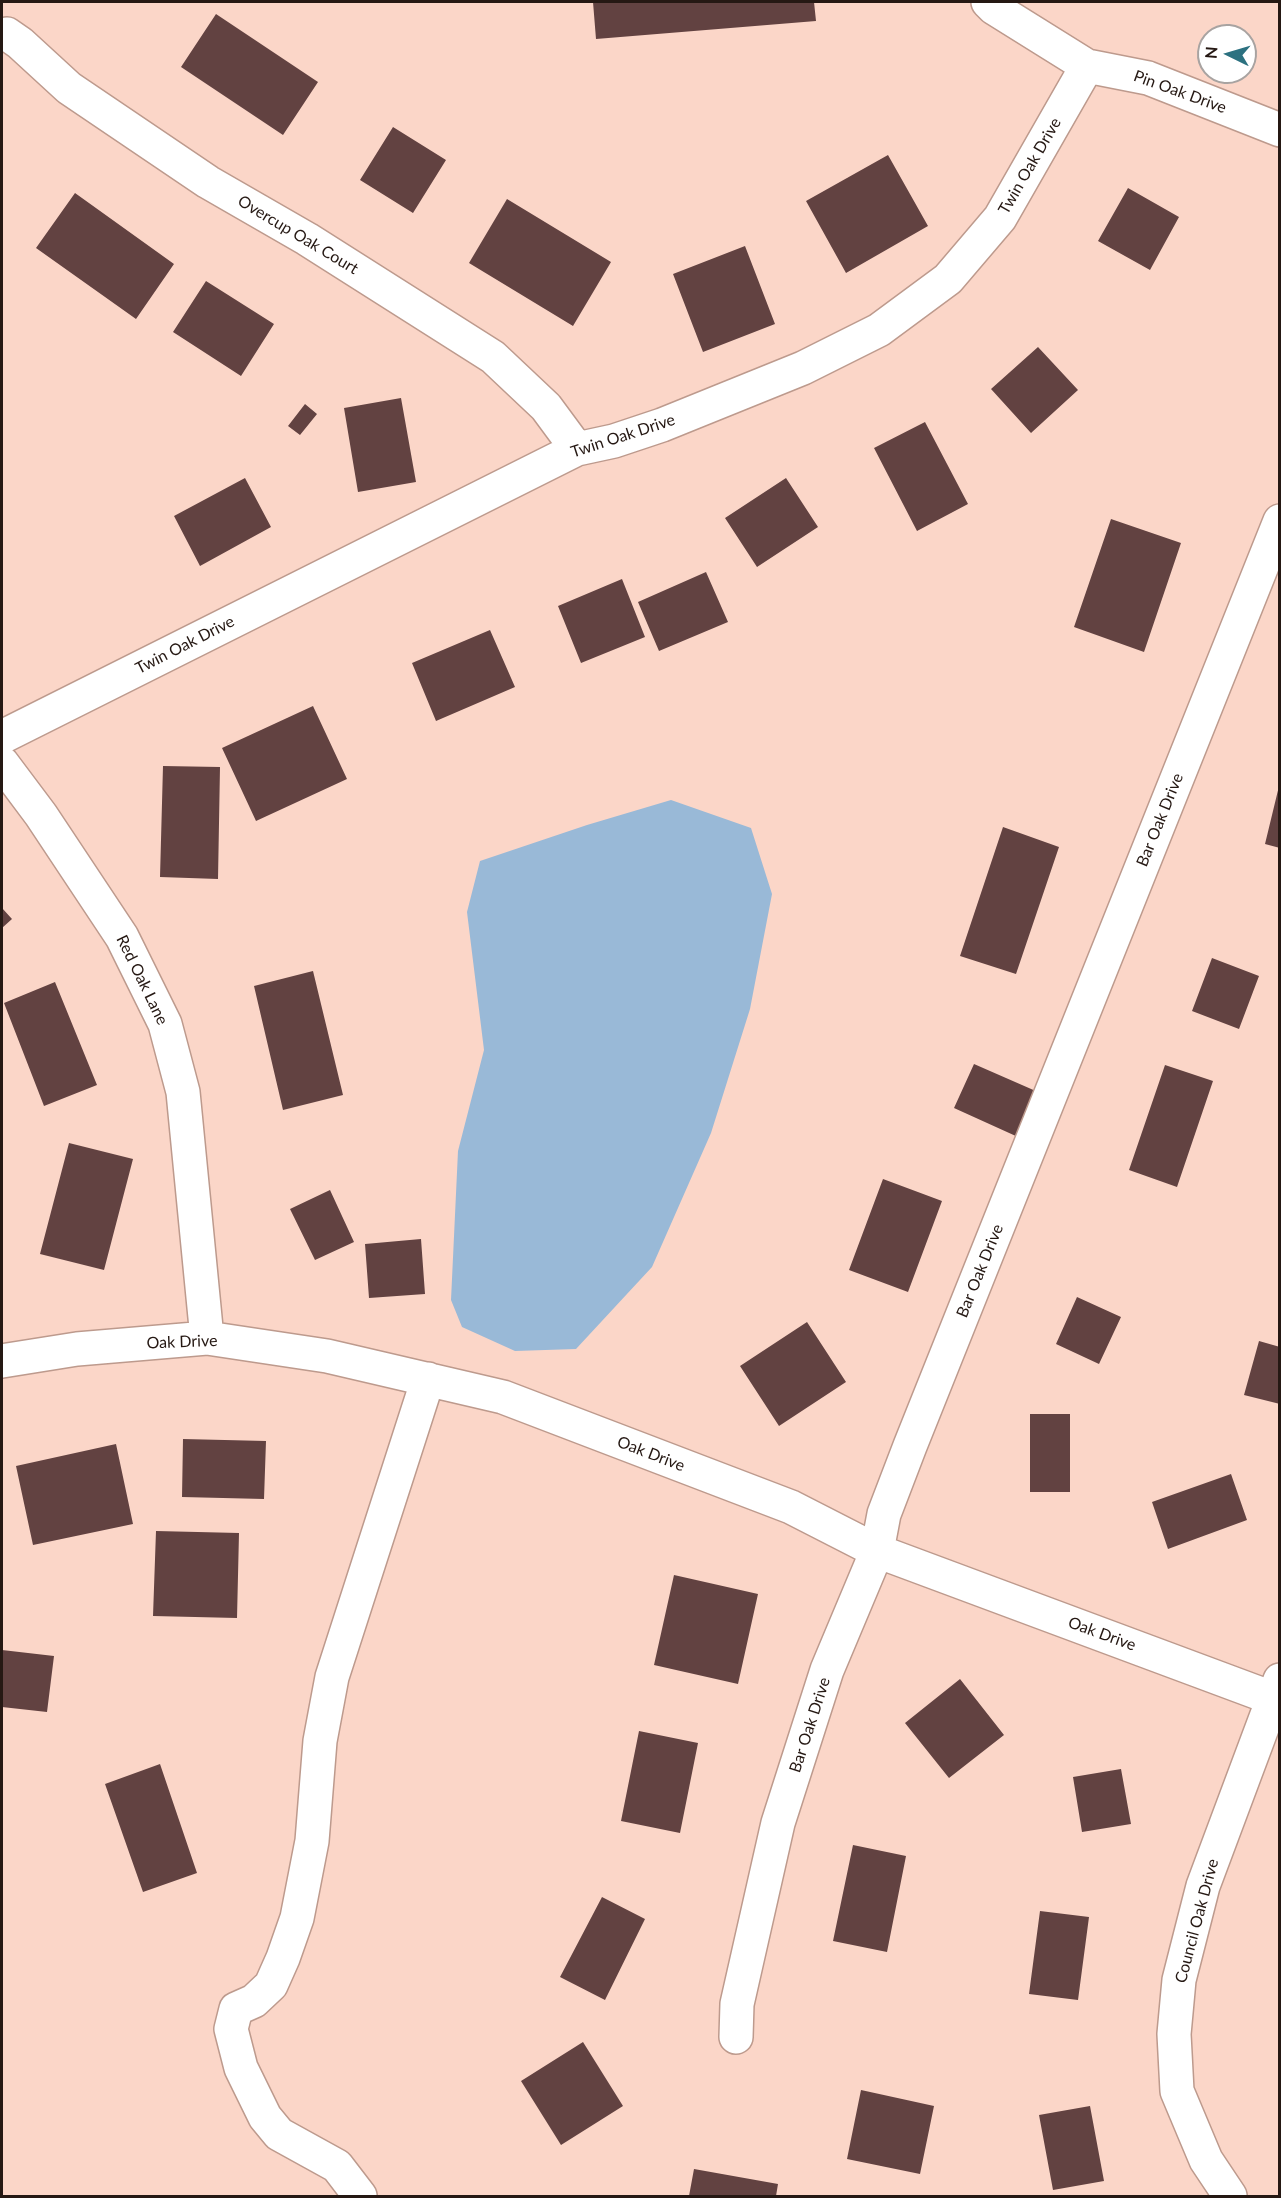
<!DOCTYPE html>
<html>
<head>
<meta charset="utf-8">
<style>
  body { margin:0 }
  #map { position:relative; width:1281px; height:2198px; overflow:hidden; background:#fbd6c8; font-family:Lato,sans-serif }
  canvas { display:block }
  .frame { position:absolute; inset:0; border:3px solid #251813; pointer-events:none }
  .north { position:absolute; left:1197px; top:24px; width:60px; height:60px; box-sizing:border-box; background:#fff; border:2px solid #a8a3a1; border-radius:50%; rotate:275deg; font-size:16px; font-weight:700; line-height:24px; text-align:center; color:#251813 }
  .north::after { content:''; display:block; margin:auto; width:21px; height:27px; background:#2c7180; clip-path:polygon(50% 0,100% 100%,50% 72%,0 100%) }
</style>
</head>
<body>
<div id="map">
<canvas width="1281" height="2198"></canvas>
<div class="frame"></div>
<div class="north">N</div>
</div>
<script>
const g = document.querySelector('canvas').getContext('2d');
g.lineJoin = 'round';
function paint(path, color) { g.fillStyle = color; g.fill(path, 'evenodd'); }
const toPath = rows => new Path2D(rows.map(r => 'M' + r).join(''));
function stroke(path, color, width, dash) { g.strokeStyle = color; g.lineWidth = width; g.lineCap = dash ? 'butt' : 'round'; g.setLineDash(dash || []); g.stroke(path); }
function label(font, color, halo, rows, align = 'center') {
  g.font = font + ' Lato,sans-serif'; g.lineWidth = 6; g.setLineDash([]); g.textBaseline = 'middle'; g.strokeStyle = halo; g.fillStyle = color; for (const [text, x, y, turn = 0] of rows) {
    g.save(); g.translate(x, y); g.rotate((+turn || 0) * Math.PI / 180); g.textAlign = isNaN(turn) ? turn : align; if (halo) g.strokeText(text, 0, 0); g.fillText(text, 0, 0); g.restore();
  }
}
const water = toPath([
  [671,800,751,828,772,894,750,1009,711,1133,652,1267,576,1349,515,1351,462,1327,451,1300,458,1151,484,1050,467,912,480,861,587,825]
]);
const building = toPath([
  [593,2,814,2,816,21,596,39],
  [216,14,318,82,283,135,181,67],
  [393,127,446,160,413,213,360,180],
  [888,155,928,226,846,273,806,201],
  [1128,188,1179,217,1150,270,1098,241],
  [75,193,174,264,136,319,36,248],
  [507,199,611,262,573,326,469,263],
  [745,246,775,324,703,352,673,274],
  [206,281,274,324,241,376,173,332],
  [1038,347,1078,390,1031,433,991,389],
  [401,398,416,482,358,492,344,408],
  [305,404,317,414,300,435,288,426],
  [925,422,968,504,917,531,874,448],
  [245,478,271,527,200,566,174,516],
  [786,478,818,527,757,567,725,518],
  [1111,519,1181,543,1144,652,1074,627],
  [706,572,728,622,659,651,638,602],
  [622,579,645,637,581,663,558,606],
  [490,630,515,687,436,721,412,663],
  [313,706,347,779,256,821,222,748],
  [163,766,220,767,218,879,160,877],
  [1280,782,1280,848,1265,844],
  [1003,827,1059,847,1016,974,960,956],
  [2,908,12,919,2,928],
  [1212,958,1259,976,1239,1029,1192,1011],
  [313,971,343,1095,283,1110,254,986],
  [55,982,97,1085,44,1106,4,1003],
  [974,1064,1038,1092,1018,1137,954,1108],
  [1165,1065,1213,1081,1177,1187,1129,1170],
  [69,1143,133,1159,104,1270,40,1254],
  [883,1179,942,1201,908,1292,849,1270],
  [330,1190,354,1242,315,1260,290,1209],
  [421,1239,425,1294,369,1298,365,1244],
  [1077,1297,1121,1317,1099,1364,1056,1344],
  [807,1322,846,1382,779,1426,740,1366],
  [1259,1341,1280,1347,1280,1404,1244,1395],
  [1030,1414,1070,1414,1070,1492,1030,1492],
  [183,1439,266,1441,264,1499,182,1497],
  [116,1444,133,1524,33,1545,16,1466],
  [1231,1474,1247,1520,1168,1549,1152,1502],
  [156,1531,239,1533,237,1618,153,1616],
  [674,1575,758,1594,738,1684,654,1665],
  [2,1650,54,1656,47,1712,2,1707],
  [960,1679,1004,1735,949,1778,905,1723],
  [639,1731,698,1743,680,1833,621,1821],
  [160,1764,197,1873,143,1892,105,1784],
  [1121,1769,1131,1824,1082,1832,1073,1777],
  [853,1845,906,1856,887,1952,833,1941],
  [602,1897,645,1919,605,2000,560,1977],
  [1040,1911,1089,1917,1078,2000,1029,1994],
  [583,2042,623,2106,561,2145,521,2081],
  [861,2090,934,2106,920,2174,847,2159],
  [1090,2106,1104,2181,1053,2190,1039,2115],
  [694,2169,778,2184,776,2196,689,2196]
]);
const street = toPath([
  [988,2,994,8,1087,66,1148,78,1280,130],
  [7,34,20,43,69,88,208,182,307,239,493,357,546,407,577,449],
  [2,737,577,449,614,441,662,425,803,368,879,330,948,279,1000,218,1087,66],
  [2,763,41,815,122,937,165,1024,183,1092,207,1338],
  [2,1361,77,1349,207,1338,327,1356,503,1397,791,1507,877,1551,1272,1698],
  [736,2037,737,2004,778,1823,827,1670,877,1551,884,1514,910,1446,1280,521],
  [360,2196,337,2166,279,2134,265,2117,241,2068,231,2029,236,2009,254,2001,271,1985,283,1958,297,1918,312,1841,320,1741,332,1677,428,1379],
  [1230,2196,1206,2160,1177,2091,1174,2034,1179,1980,1203,1886,1280,1680]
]);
const streetNames = [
  ["Pin Oak Drive",1180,92,20],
  ["Twin Oak Drive",1030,166,-60],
  ["Overcup Oak Court",298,235,31],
  ["Twin Oak Drive",623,436,-18],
  ["Twin Oak Drive",185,645,-27],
  ["Bar Oak Drive",1160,820,-68],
  ["Red Oak Lane",142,980,64],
  ["Bar Oak Drive",980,1271,-68],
  ["Oak Drive",182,1342,-2],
  ["Oak Drive",651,1454,21],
  ["Oak Drive",1102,1634,20],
  ["Bar Oak Drive",810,1725,-72],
  ["Council Oak Drive",1197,1921,-75]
];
paint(water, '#99b9d7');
paint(building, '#624241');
stroke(street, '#bd9a8d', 36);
stroke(street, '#fff', 33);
label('16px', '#251813', '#fff', streetNames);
</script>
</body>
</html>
